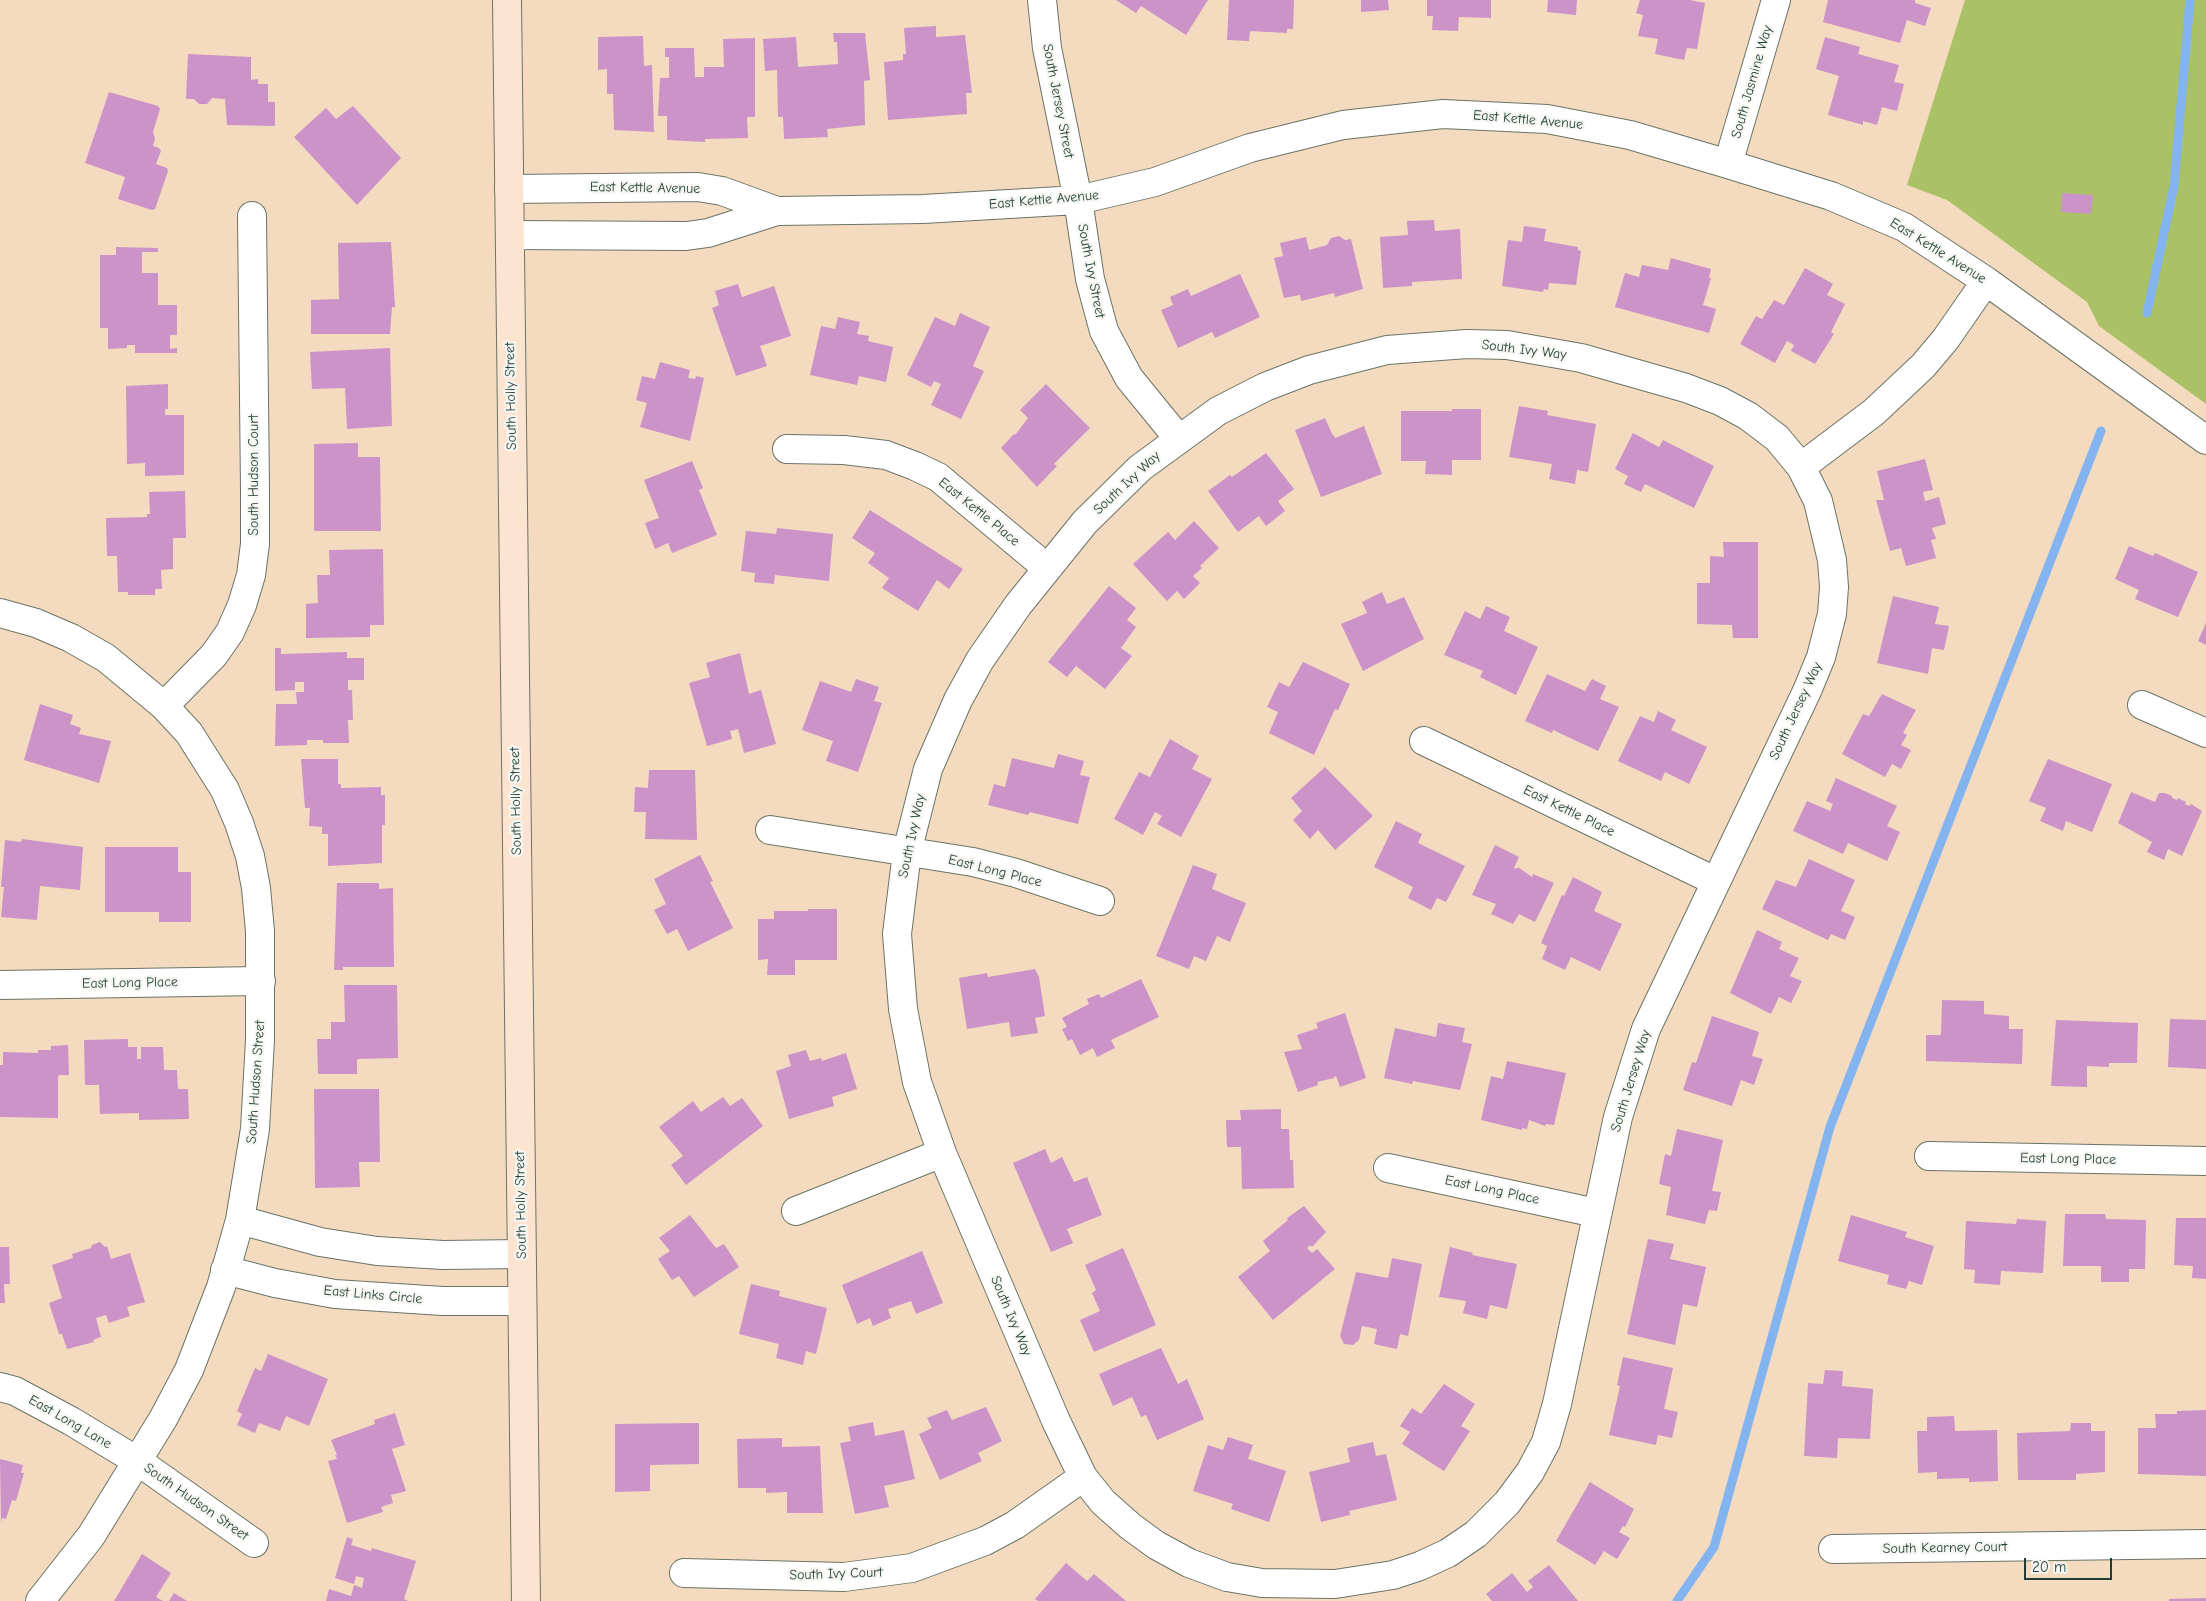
<!DOCTYPE html>
<html>
<head>
<meta charset="utf-8">
<style>
  body { margin:0 }
  #map { position:relative; width:2206px; height:1601px; overflow:hidden; background:#f4dbbf; font-family:"Comic Neue",sans-serif }
  canvas { display:block }
  .scale { position:absolute; left:2024px; top:1558px; width:88px; height:22px; box-sizing:border-box; border:2px solid #1f3d34; border-top:0; padding-left:6px; font-size:15px; line-height:18px; white-space:nowrap; color:#1f3d34; -webkit-text-stroke:4px #f6f6f2; paint-order:stroke }
</style>
</head>
<body>
<div id="map">
<canvas width="2206" height="1601"></canvas>
<div class="scale">20 m</div>
</div>
<script>
const g = document.querySelector('canvas').getContext('2d');
g.lineJoin = 'round';
function paint(path, color) { g.fillStyle = color; g.fill(path, 'evenodd'); }
const toPath = rows => new Path2D(rows.map(r => 'M' + r).join(''));
function stroke(path, color, width, dash) { g.strokeStyle = color; g.lineWidth = width; g.lineCap = dash ? 'butt' : 'round'; g.setLineDash(dash || []); g.stroke(path); }
function label(font, color, halo, rows, align = 'center') {
  g.font = font + ' "Comic Neue",sans-serif'; g.lineWidth = 4.5; g.setLineDash([]); g.textBaseline = 'middle'; g.strokeStyle = halo; g.fillStyle = color; for (const [text, x, y, turn = 0] of rows) {
    g.save(); g.translate(x, y); g.rotate((+turn || 0) * Math.PI / 180); g.textAlign = isNaN(turn) ? turn : align; if (halo) g.strokeText(text, 0, 0); g.fillText(text, 0, 0); g.restore();
  }
}
const green = toPath([
  [1965,0,2206,0,2206,404,2099,326,2087,302,1947,200,1907,185]
]);
const stream = toPath([
  [2147,313,2174,186,2190,0],
  [1677,1601,1714,1547,1830,1127,2101,431]
]);
const building = toPath([
  [1116,0,1208,0,1186,35,1141,6,1136,13],
  [1229,0,1294,0,1293,29,1287,29,1287,33,1250,31,1249,41,1227,40],
  [1361,0,1388,0,1389,10,1361,12],
  [1427,0,1491,0,1491,18,1459,17,1458,31,1432,30,1433,16,1427,16],
  [1548,0,1577,0,1576,15,1547,12],
  [1640,0,1690,0,1705,3,1697,49,1687,48,1684,60,1655,54,1658,39,1638,36,1643,15,1636,13],
  [1828,0,1915,0,1915,3,1931,8,1925,26,1907,20,1900,43,1823,22],
  [936,26,936,37,965,35,972,93,966,93,967,114,888,120,884,62,903,60,903,54,906,54,904,28],
  [833,33,865,33,870,80,864,81,865,125,827,129,828,137,784,139,783,117,778,117,777,70,765,71,763,39,796,37,798,67,838,64,837,42,834,42],
  [643,36,644,66,652,65,654,132,614,130,613,94,607,94,607,69,598,70,598,37],
  [1825,37,1860,47,1858,54,1899,65,1894,82,1904,84,1897,111,1882,107,1877,125,1863,121,1863,125,1828,115,1839,76,1816,69],
  [755,38,755,117,747,117,748,138,705,139,705,142,667,140,667,116,658,116,660,78,669,78,669,57,665,57,665,48,694,48,695,77,704,77,704,67,724,67,723,39],
  [188,54,251,57,251,80,258,79,258,84,268,84,268,102,275,102,275,126,227,125,225,99,212,98,207,104,199,104,194,99,186,99],
  [109,92,158,106,160,109,153,132,155,139,153,146,159,148,161,151,156,164,167,168,168,171,155,209,152,210,118,199,125,177,85,163],
  [353,106,401,158,357,205,294,137,326,108,336,119],
  [2062,193,2093,195,2091,214,2061,212],
  [1434,220,1435,231,1460,229,1462,279,1412,282,1412,286,1383,288,1380,237,1408,235,1407,221],
  [1524,226,1546,229,1544,241,1578,247,1578,250,1581,251,1576,285,1549,283,1548,290,1544,289,1543,292,1502,286,1508,240,1522,242],
  [1339,236,1345,240,1351,239,1363,289,1335,297,1334,293,1301,301,1300,295,1284,298,1274,258,1283,256,1280,243,1306,237,1309,250,1327,245,1331,238],
  [391,242,395,307,392,307,390,334,311,334,311,300,339,299,338,243],
  [116,247,158,248,158,252,142,252,142,273,158,273,158,305,177,305,177,335,170,335,170,349,177,348,177,353,135,353,135,345,127,345,127,348,108,349,108,328,100,328,100,255,116,255],
  [1671,258,1711,269,1709,278,1711,278,1703,305,1716,309,1709,333,1615,307,1625,273,1639,277,1642,265,1668,270],
  [1805,268,1833,284,1827,295,1845,304,1831,332,1834,334,1815,364,1791,351,1794,345,1787,341,1775,363,1740,344,1756,316,1762,319,1774,300,1784,305],
  [1240,274,1260,317,1215,338,1212,332,1178,348,1161,310,1173,305,1170,297,1188,289,1191,296],
  [738,284,742,297,774,286,791,336,760,346,767,366,736,376,712,308,719,305,715,291],
  [960,313,990,327,973,366,984,371,961,419,931,405,941,384,934,381,931,387,907,375,935,317,955,326],
  [838,317,860,322,857,334,869,336,868,341,893,347,886,382,859,376,857,385,810,375,821,326,835,329],
  [390,348,392,426,347,429,345,388,312,389,310,352],
  [660,362,690,370,688,378,695,379,696,376,704,378,690,441,640,427,647,403,636,400,642,376,655,379],
  [168,384,168,409,165,409,165,415,184,415,184,475,145,476,145,463,127,464,126,386],
  [1046,384,1090,428,1054,464,1057,466,1037,487,1001,448,1014,434,1015,435,1028,418,1020,410],
  [1519,406,1548,411,1547,415,1596,424,1588,472,1577,470,1575,484,1549,479,1552,464,1509,457],
  [1452,409,1481,409,1481,460,1452,460,1452,475,1425,474,1426,461,1401,461,1401,411,1452,411],
  [1325,418,1333,436,1334,435,1335,438,1364,426,1382,474,1321,497,1295,430],
  [1633,433,1659,447,1663,440,1714,466,1694,508,1645,484,1641,492,1624,484,1628,476,1615,469],
  [358,443,358,457,380,457,381,531,314,531,314,444],
  [1266,453,1294,489,1278,501,1285,511,1266,526,1259,516,1238,532,1208,491,1230,475,1232,477],
  [1925,459,1933,490,1923,492,1925,501,1939,497,1946,524,1932,528,1936,539,1931,540,1936,558,1906,566,1901,548,1890,551,1876,500,1884,500,1877,471],
  [692,461,703,488,699,490,717,535,672,553,668,543,655,549,645,523,659,518,644,480],
  [185,491,186,538,173,538,173,569,161,570,162,589,155,589,155,595,128,595,128,592,118,592,117,556,107,556,106,518,147,517,147,514,150,514,149,492],
  [870,510,963,569,949,589,937,580,918,611,882,588,889,578,868,563,875,553,852,538],
  [1194,521,1219,548,1200,566,1202,568,1193,576,1200,583,1184,599,1177,591,1167,601,1133,564,1168,532,1175,540],
  [777,528,833,534,829,581,775,575,774,584,754,582,755,573,741,571,746,531,776,534],
  [1723,542,1758,542,1758,638,1733,638,1732,625,1697,624,1697,583,1710,583,1710,556,1724,557],
  [2129,546,2153,556,2155,553,2198,572,2178,617,2135,599,2139,590,2115,579],
  [383,549,384,625,370,625,370,637,306,638,306,604,318,603,317,575,330,575,329,550],
  [1109,586,1136,608,1127,620,1136,627,1121,648,1132,656,1105,689,1076,666,1067,677,1048,662],
  [1382,592,1387,604,1404,597,1424,639,1363,671,1341,624,1367,613,1362,602],
  [1893,596,1939,607,1935,624,1949,626,1944,650,1932,648,1928,674,1877,663],
  [1486,606,1510,617,1504,631,1538,647,1516,695,1480,677,1483,671,1444,655,1465,611,1480,619],
  [2206,623,2206,645,2198,641],
  [275,648,281,648,281,654,347,652,347,658,364,658,364,680,348,680,348,690,352,690,353,720,348,720,349,743,323,743,323,740,307,740,307,745,275,746,276,704,297,704,296,692,304,692,304,682,295,682,295,690,275,691],
  [740,653,749,694,761,690,776,744,744,753,738,729,730,731,732,739,707,746,689,683,710,677,706,663],
  [1303,662,1350,684,1338,710,1335,709,1314,755,1269,733,1278,712,1267,707,1279,682,1289,687],
  [1547,674,1585,691,1592,679,1606,686,1600,699,1619,707,1598,751,1553,730,1552,733,1525,721],
  [856,679,879,687,874,701,882,703,858,772,826,761,833,741,802,730,820,681,851,692],
  [1882,694,1916,710,1903,733,1907,735,1901,745,1911,750,1901,769,1892,764,1885,777,1842,754,1863,714,1869,716],
  [40,704,73,715,70,724,81,728,79,734,111,741,99,783,24,760],
  [1658,711,1676,720,1671,730,1707,747,1689,784,1665,772,1661,781,1618,761,1640,716,1654,722],
  [1170,739,1199,756,1192,769,1212,779,1181,837,1157,824,1162,816,1155,812,1143,835,1114,819,1139,772,1150,777],
  [1058,754,1084,761,1080,775,1090,777,1078,824,1030,812,1028,815,988,805,994,784,1005,787,1012,758,1054,768],
  [301,759,338,759,338,784,341,784,341,788,381,787,381,795,385,795,385,825,382,825,382,863,328,866,328,834,322,834,322,827,309,826,310,808,305,808],
  [2048,759,2112,784,2092,832,2066,821,2063,831,2040,821,2046,808,2029,801],
  [1325,767,1373,816,1335,850,1318,830,1310,839,1293,820,1302,811,1291,798],
  [649,770,695,770,697,840,645,839,646,812,634,812,635,787,648,788],
  [1836,778,1897,806,1887,826,1900,832,1887,861,1848,843,1843,854,1793,831,1807,801,1830,811,1833,804,1826,801],
  [2131,792,2155,802,2159,793,2165,793,2172,796,2172,798,2177,800,2178,798,2186,802,2185,804,2189,806,2191,804,2202,811,2182,856,2168,849,2164,860,2147,852,2152,842,2118,823],
  [1396,821,1422,834,1418,843,1465,866,1446,902,1437,898,1431,910,1408,898,1413,887,1374,867],
  [22,839,83,847,80,890,40,886,37,920,1,917,4,887,1,887,5,840,21,842],
  [1495,845,1519,857,1514,868,1517,869,1518,867,1532,877,1533,874,1554,883,1535,922,1519,914,1513,924,1491,914,1496,904,1472,895],
  [105,847,178,847,178,872,191,872,191,922,159,922,159,912,105,912],
  [700,855,713,881,710,882,733,928,688,951,677,929,667,934,654,910,666,904,654,879],
  [1809,859,1855,880,1841,911,1855,917,1845,940,1831,934,1828,940,1762,909,1776,880,1796,887],
  [1193,865,1217,874,1212,889,1246,903,1230,942,1217,936,1206,961,1194,956,1189,969,1156,956],
  [1573,877,1602,892,1594,911,1622,924,1600,971,1571,957,1565,970,1542,959,1547,946,1541,943,1562,895,1564,896],
  [337,883,379,883,379,889,393,888,394,967,343,967,343,970,334,970],
  [808,909,837,909,837,960,795,960,795,975,767,975,768,959,758,960,758,919,774,919,774,911,808,911],
  [1757,930,1782,942,1779,949,1799,958,1790,976,1802,981,1791,1003,1779,997,1771,1014,1730,993],
  [1035,969,1039,977,1045,1016,1035,1018,1038,1033,1011,1037,1009,1022,967,1029,959,978,987,973,988,977],
  [1141,979,1159,1017,1111,1040,1115,1048,1097,1057,1093,1048,1080,1055,1072,1039,1068,1041,1062,1029,1067,1027,1062,1018,1089,1004,1087,999,1099,994,1101,998],
  [344,985,397,985,398,1058,357,1059,357,1074,318,1074,317,1039,331,1039,331,1022,345,1022],
  [1942,1000,1984,1001,1984,1014,2009,1016,2009,1029,2023,1029,2022,1064,1926,1061,1926,1035,1941,1035],
  [1345,1013,1366,1078,1340,1087,1336,1076,1334,1077,1334,1078,1317,1082,1318,1085,1298,1092,1284,1052,1302,1049,1297,1035,1318,1028,1316,1023],
  [1712,1016,1759,1032,1752,1056,1763,1059,1754,1085,1741,1080,1732,1106,1683,1090,1692,1062,1696,1063],
  [2170,1019,2206,1020,2206,1069,2168,1067],
  [2056,1020,2138,1023,2137,1063,2109,1063,2109,1067,2087,1066,2087,1087,2051,1086],
  [1438,1023,1465,1028,1462,1042,1472,1044,1460,1090,1413,1081,1412,1084,1384,1078,1395,1028,1436,1037],
  [128,1039,128,1047,137,1047,137,1059,141,1059,141,1047,163,1047,164,1070,177,1070,178,1089,188,1089,189,1119,139,1120,139,1113,100,1114,99,1085,85,1085,84,1040],
  [68,1045,69,1075,59,1075,58,1078,58,1118,0,1117,0,1065,3,1065,3,1052,38,1053,38,1050,51,1050,51,1046],
  [806,1050,810,1061,821,1058,822,1061,846,1053,857,1089,832,1097,834,1106,789,1119,776,1071,791,1066,788,1055],
  [1507,1061,1566,1073,1554,1125,1546,1124,1545,1126,1529,1120,1527,1129,1522,1128,1522,1130,1481,1120,1491,1076,1503,1079],
  [314,1089,379,1089,380,1162,359,1162,360,1187,315,1188],
  [723,1097,730,1106,742,1098,763,1126,686,1185,671,1165,683,1156,659,1127,693,1101,701,1112],
  [1281,1109,1281,1129,1289,1129,1290,1160,1293,1160,1294,1188,1242,1189,1241,1147,1227,1147,1226,1120,1241,1120,1240,1110],
  [1677,1129,1723,1140,1712,1191,1721,1192,1717,1211,1709,1210,1705,1224,1666,1215,1671,1187,1659,1184,1665,1154,1671,1156],
  [1045,1149,1051,1163,1062,1157,1074,1182,1087,1177,1102,1215,1067,1229,1073,1243,1051,1252,1013,1163],
  [1304,1206,1326,1232,1312,1247,1310,1245,1307,1248,1312,1253,1317,1249,1335,1269,1273,1320,1238,1277,1270,1251,1263,1241,1288,1220,1287,1218],
  [2065,1214,2105,1214,2106,1219,2146,1220,2145,1269,2129,1269,2129,1282,2101,1282,2101,1266,2063,1266],
  [690,1215,716,1248,724,1244,739,1267,694,1297,679,1276,672,1280,658,1259,670,1251,659,1238],
  [1851,1215,1907,1232,1905,1237,1934,1246,1922,1285,1909,1281,1906,1289,1887,1284,1889,1275,1838,1261],
  [2176,1218,2206,1218,2206,1279,2192,1278,2193,1266,2174,1265],
  [2017,1219,2046,1221,2043,1273,2001,1271,2000,1285,1974,1283,1975,1270,1964,1269,1966,1221,2016,1224],
  [1648,1239,1674,1244,1670,1259,1706,1267,1697,1307,1683,1304,1675,1345,1627,1334],
  [100,1242,105,1247,107,1246,111,1259,130,1253,145,1302,127,1307,130,1316,109,1323,106,1315,96,1318,101,1337,93,1340,94,1342,67,1349,62,1334,59,1334,49,1303,62,1298,52,1265,73,1258,72,1254,91,1248,92,1245],
  [0,1247,9,1247,10,1284,4,1284,5,1303,0,1303],
  [1450,1247,1473,1253,1472,1255,1517,1264,1507,1309,1490,1305,1487,1319,1463,1313,1466,1301,1439,1297],
  [1123,1248,1156,1325,1094,1352,1080,1320,1100,1311,1092,1293,1096,1290,1085,1265],
  [922,1251,943,1303,916,1314,911,1301,888,1309,891,1318,873,1326,870,1318,857,1324,842,1285],
  [1392,1258,1422,1264,1408,1336,1400,1334,1397,1349,1374,1344,1377,1329,1362,1326,1359,1340,1353,1345,1344,1344,1340,1336,1356,1272,1388,1278],
  [751,1284,780,1291,779,1296,827,1308,816,1354,806,1351,803,1365,776,1358,779,1344,739,1334],
  [1161,1348,1178,1384,1187,1379,1204,1419,1157,1440,1146,1415,1141,1417,1132,1397,1113,1406,1099,1374],
  [268,1354,328,1379,309,1426,286,1416,280,1431,259,1423,255,1433,237,1425,242,1414,237,1411,255,1368,261,1371],
  [1623,1357,1673,1368,1664,1409,1678,1412,1672,1438,1658,1435,1656,1445,1609,1435,1620,1386,1617,1385],
  [1825,1370,1843,1371,1842,1386,1873,1389,1870,1439,1838,1438,1837,1458,1804,1456,1808,1383,1823,1384],
  [1444,1384,1475,1404,1461,1426,1470,1431,1444,1471,1402,1444,1410,1432,1400,1426,1412,1408,1421,1414],
  [986,1407,1002,1441,978,1453,982,1461,940,1480,919,1434,932,1428,927,1418,947,1410,952,1420],
  [2206,1410,2206,1476,2138,1474,2138,1428,2156,1428,2155,1414,2177,1414,2177,1411],
  [395,1413,405,1445,392,1449,406,1491,391,1495,393,1503,381,1507,383,1512,347,1523,328,1461,337,1459,335,1455,337,1455,331,1440,375,1424,374,1420],
  [1954,1416,1955,1431,1997,1430,1998,1481,1969,1482,1969,1478,1937,1479,1937,1472,1918,1473,1917,1431,1927,1431,1927,1417],
  [873,1422,875,1436,904,1430,915,1479,884,1486,889,1507,855,1514,840,1443,851,1441,848,1427],
  [699,1423,699,1464,650,1465,650,1491,615,1492,615,1424],
  [2071,1423,2091,1423,2091,1431,2105,1431,2105,1472,2076,1474,2076,1480,2018,1480,2017,1433,2070,1431],
  [1228,1437,1253,1445,1248,1459,1286,1471,1269,1522,1231,1509,1233,1504,1193,1491,1208,1445,1223,1450],
  [782,1438,782,1447,820,1446,823,1513,787,1513,787,1492,766,1493,766,1488,738,1488,737,1439],
  [1373,1442,1376,1456,1386,1454,1397,1500,1349,1511,1350,1515,1321,1522,1309,1472,1350,1462,1347,1448],
  [0,1459,23,1465,21,1473,24,1473,16,1501,12,1500,6,1519,2,1518,1,1523],
  [1590,1482,1634,1509,1625,1527,1623,1526,1619,1532,1630,1538,1617,1559,1604,1551,1595,1565,1556,1541],
  [347,1537,353,1539,351,1545,371,1551,372,1548,416,1561,404,1599,408,1601,326,1601,329,1589,351,1596,354,1585,362,1588,364,1578,356,1576,354,1584,335,1578],
  [142,1554,171,1573,156,1597,163,1601,114,1601],
  [1066,1563,1087,1581,1094,1574,1126,1601,1038,1601,1035,1599],
  [1549,1565,1578,1601,1492,1601,1486,1594,1512,1573,1527,1592,1533,1587,1528,1581],
  [174,1593,187,1601,169,1601],
  [2206,1598,2206,1601,2169,1601,2169,1599]
]);
const street = toPath([
  [1042,0,1047,48,1078,200,1090,279,1104,331,1129,378,1178,438],
  [1728,164,1776,0],
  [509,189,698,187,722,191,777,211],
  [510,235,686,236,708,233,777,211,923,209,1078,200,1155,182,1250,148,1343,125,1443,114,1547,119,1630,135,1728,164,1831,196,1904,227,1986,281,2206,440],
  [1467,344,1507,345,1581,358,1686,388,1720,401,1748,416,1777,438,1801,467,1818,501,1832,560,1834,587,1832,614,1821,657,1807,691,1646,1029,1618,1117,1557,1404,1546,1442,1530,1472,1507,1503,1476,1534,1448,1553,1420,1566,1393,1575,1335,1584,1262,1583,1227,1577,1189,1563,1156,1545,1130,1526,1103,1502,1083,1477,1056,1421,942,1153,917,1082,903,1009,897,934,907,852,928,769,958,700,980,660,1018,605,1085,522,1140,468,1218,411,1265,387,1309,370,1387,350,1467,344],
  [787,449,844,450,886,455,915,466,938,477,1047,568],
  [1801,467,1874,412,1923,366,1945,340,1986,281],
  [0,613,36,623,71,638,106,658,164,706,189,733,225,790,239,823,250,856,256,888,260,931,260,1040,255,1129,240,1220,221,1287,189,1370,163,1419,91,1536,40,1601],
  [2142,705,2206,733],
  [164,706,214,655,230,632,242,605,251,575,255,544,255,490,252,216],
  [1424,741,1715,881],
  [770,830,973,862,1016,873,1100,901],
  [0,985,261,981],
  [1929,1156,2206,1161],
  [1388,1168,1596,1213],
  [796,1211,942,1153],
  [240,1220,320,1242,377,1251,443,1255,521,1254],
  [225,1270,275,1283,335,1294,443,1301,522,1301],
  [0,1387,15,1391,71,1421,139,1462,254,1543],
  [1833,1549,2206,1544],
  [684,1573,844,1577,912,1568,985,1541,1015,1525,1083,1477]
]);
const secondary = toPath([
  [507,0,526,1601]
]);
const streetNames = [
  ["South Jasmine Way",1752,82,-74],
  ["South Jersey Street",1058,101,79],
  ["East Kettle Avenue",1528,120,5],
  ["East Kettle Avenue",645,188,1],
  ["East Kettle Avenue",1044,200,-5],
  ["East Kettle Avenue",1938,251,32],
  ["South Ivy Street",1091,271,79],
  ["South Ivy Way",1524,350,7],
  ["South Holly Street",511,396,-91],
  ["South Hudson Court",254,475,-90],
  ["South Ivy Way",1127,483,-43],
  ["East Kettle Place",979,512,39],
  ["South Jersey Way",1796,711,-65],
  ["South Holly Street",516,801,-91],
  ["East Kettle Place",1569,811,26],
  ["South Ivy Way",912,836,-78],
  ["East Long Place",995,871,14],
  ["East Long Place",130,983,-1],
  ["South Jersey Way",1631,1081,-73],
  ["South Hudson Street",256,1082,-86],
  ["East Long Place",2068,1159,1],
  ["East Long Place",1492,1190,12],
  ["South Holly Street",521,1205,-91],
  ["East Links Circle",373,1295,5],
  ["South Ivy Way",1011,1316,67],
  ["East Long Lane",70,1422,30],
  ["South Hudson Street",196,1502,35],
  ["South Kearney Court",1945,1548,-1],
  ["South Ivy Court",836,1574,-2]
];
paint(green, '#aac165');
stroke(stream, '#84b4f0', 9);
paint(building, '#cb93c8');
stroke(street, '#6a7465', 30);
stroke(secondary, '#6a7465', 30);
stroke(street, '#fff', 28);
stroke(secondary, '#fde4d0', 28);
label('14px', '#1f3d34', '#f6f6f2', streetNames);
</script>
</body>
</html>
